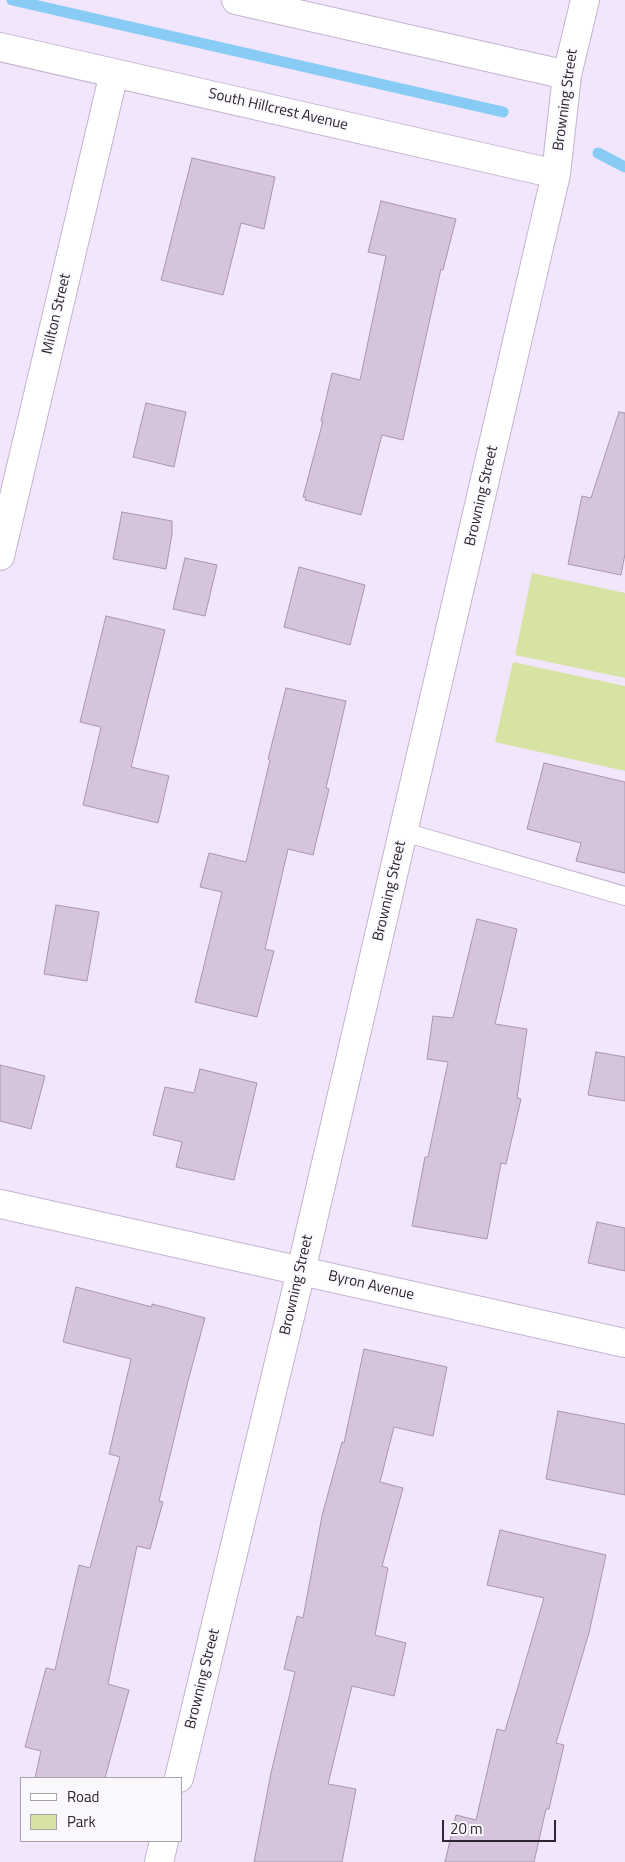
<!DOCTYPE html>
<html>
<head>
<meta charset="utf-8">
<style>
  body { margin:0 }
  #map { position:relative; width:625px; height:1862px; overflow:hidden; background:#f2e6fc; font-family:"Titillium Web",sans-serif }
  canvas { display:block }
  .legend { position:absolute; left:20px; top:1777px; width:162px; height:65px; box-sizing:border-box; background:#faf7fd; border:1px solid #a8a3ab; margin:0; padding:6px 9px; list-style:none; font-size:15px; color:#2c2631 }
  .legend li { display:flex; align-items:center; gap:10px; height:25px }
  .legend b { width:25px; border:1px solid #a8a3ab }
  .scale { position:absolute; left:442px; top:1820px; width:114px; height:22px; box-sizing:border-box; border:2px solid #2c2631; border-top:0; padding-left:6px; font-size:15px; line-height:18px; white-space:nowrap; color:#2c2631; -webkit-text-stroke:4px #faf7fd; paint-order:stroke }
</style>
</head>
<body>
<div id="map">
<canvas width="625" height="1862"></canvas>
<ul class="legend">
<li><b style="height:6px;background:#fff"></b>Road</li>
<li><b style="height:14px;background:#d6e3a2"></b>Park</li>
</ul>
<div class="scale">20 m</div>
</div>
<script>
const g = document.querySelector('canvas').getContext('2d');
g.lineJoin = 'round';
function paint(path, color) { g.fillStyle = color; g.fill(path, 'evenodd'); }
const toPath = rows => new Path2D(rows.map(r => 'M' + r).join(''));
function stroke(path, color, width, dash) { g.strokeStyle = color; g.lineWidth = width; g.lineCap = dash ? 'butt' : 'round'; g.setLineDash(dash || []); g.stroke(path); }
function label(font, color, halo, rows, align = 'center') {
  g.font = font + ' "Titillium Web",sans-serif'; g.lineWidth = 4; g.setLineDash([]); g.textBaseline = 'middle'; g.strokeStyle = halo; g.fillStyle = color; for (const [text, x, y, turn = 0] of rows) {
    g.save(); g.translate(x, y); g.rotate((+turn || 0) * Math.PI / 180); g.textAlign = isNaN(turn) ? turn : align; if (halo) g.strokeText(text, 0, 0); g.fillText(text, 0, 0); g.restore();
  }
}
const green = toPath([
  [532,573,625,593,625,678,515,655],
  [513,662,625,686,625,771,495,742]
]);
const stream = toPath([
  [12,0,503,112],
  [598,153,625,167]
]);
const building = toPath([
  [192,158,275,177,264,229,241,223,223,295,161,280,192,158],
  [381,201,456,219,443,270,441,269,403,440,382,435,361,515,305,500,306,497,303,497,323,421,321,421,332,373,360,380,386,256,368,252,381,201],
  [146,403,186,412,174,467,133,457,146,403],
  [619,412,625,413,625,554,621,575,568,564,582,496,591,498,619,412],
  [122,512,172,521,172,534,166,569,113,559,122,512],
  [185,558,217,565,205,616,173,609,185,558],
  [299,567,365,585,350,645,284,627,299,567],
  [106,616,165,630,131,767,169,776,158,823,83,805,101,727,80,722,106,616],
  [286,688,346,701,326,788,329,789,313,855,288,849,265,949,274,951,257,1017,195,1002,222,892,200,887,209,853,246,862,270,760,268,759,286,688],
  [544,763,625,782,625,873,576,861,581,843,527,829,544,763],
  [56,905,99,912,87,981,44,974,56,905],
  [477,919,517,929,495,1024,527,1029,517,1098,521,1099,506,1164,501,1163,487,1239,412,1226,425,1157,428,1157,448,1062,427,1059,433,1016,453,1018,477,919],
  [596,1052,625,1057,625,1101,588,1095,596,1052],
  [0,1065,45,1076,31,1129,0,1121,0,1065],
  [200,1069,257,1083,234,1180,176,1167,182,1142,153,1135,165,1087,194,1093,200,1069],
  [597,1222,625,1228,625,1271,588,1263,597,1222],
  [76,1287,152,1307,152,1304,205,1318,188,1381,159,1501,163,1502,150,1549,137,1546,108,1684,129,1690,105,1778,35,1778,41,1751,25,1747,46,1668,55,1670,79,1565,90,1568,120,1457,109,1454,131,1359,63,1342,76,1287],
  [364,1349,447,1367,433,1436,394,1427,380,1482,403,1488,382,1566,388,1568,375,1635,406,1643,394,1696,352,1686,328,1784,356,1789,342,1862,254,1862,271,1773,295,1672,284,1669,297,1616,303,1618,322,1516,342,1442,344,1443,364,1349],
  [558,1411,625,1424,625,1495,546,1479,558,1411],
  [500,1530,606,1555,589,1633,556,1743,564,1745,549,1809,546,1809,534,1862,445,1862,456,1815,476,1820,497,1729,505,1731,544,1598,487,1585,500,1530]
]);
const service = toPath([
  [404,832,625,896]
]);
const minor = toPath([
  [236,0,567,75],
  [0,47,556,174],
  [0,556,114,73],
  [0,1204,625,1343],
  [179,1778,301,1271,556,174,567,75,585,0],
  [159,1862,164,1841]
]);
const streetNames = [
  ["Browning Street",566,100,-82],
  ["South Hillcrest Avenue",278,110,13],
  ["Milton Street",57,314,-77],
  ["Browning Street",482,496,-77],
  ["Browning Street",390,891,-77],
  ["Browning Street",297,1285,-77],
  ["Byron Avenue",371,1286,13],
  ["Browning Street",203,1679,-76]
];
paint(green, '#d6e3a2');
stroke(stream, '#88ccf6', 11);
paint(building, '#d6c3dc');
stroke(building, '#a896ae', 1);
stroke(service, '#c3b4ce', 20);
stroke(minor, '#c3b4ce', 30);
stroke(service, '#fff', 18);
stroke(minor, '#fff', 28);
label('15px', '#2c2631', '#faf7fd', streetNames);
</script>
</body>
</html>
